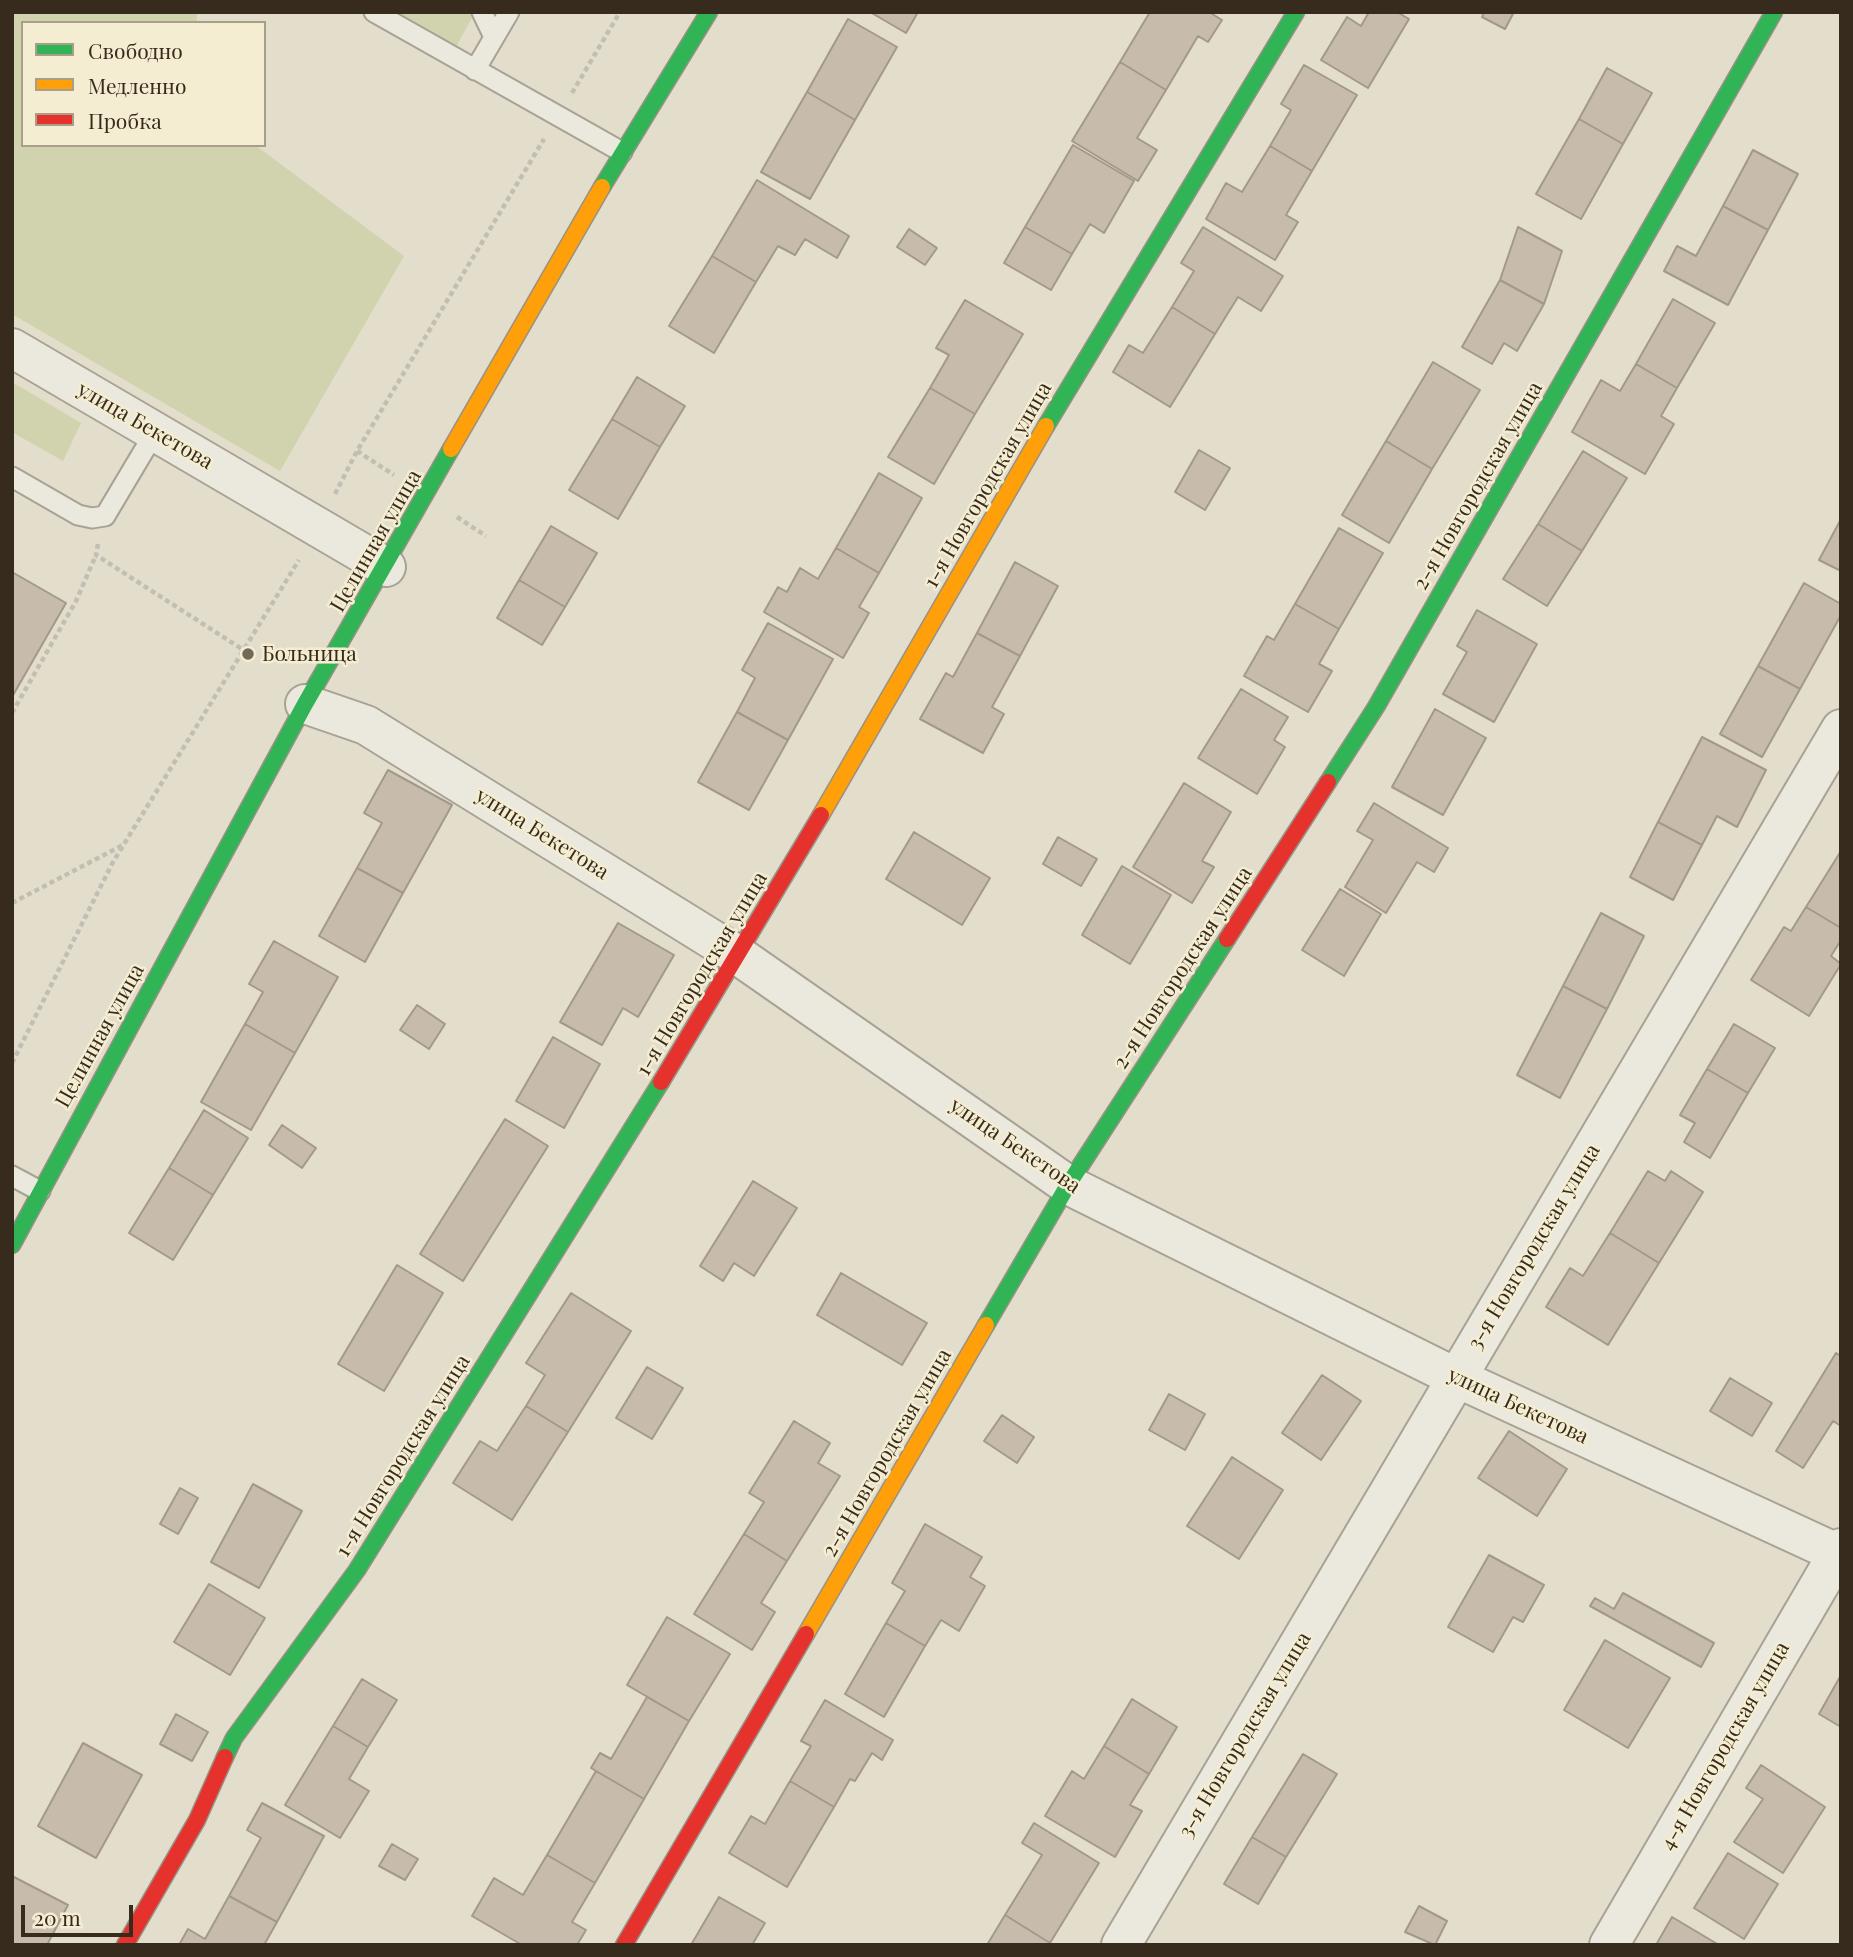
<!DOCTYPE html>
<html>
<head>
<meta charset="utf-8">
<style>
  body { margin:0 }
  #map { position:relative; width:1853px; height:1957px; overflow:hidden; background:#e3ddcb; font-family:"Playfair Display",serif }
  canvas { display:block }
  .frame { position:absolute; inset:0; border:14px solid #362b1d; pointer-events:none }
  .legend { position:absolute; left:21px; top:21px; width:245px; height:126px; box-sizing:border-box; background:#f5edd1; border:2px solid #a99f89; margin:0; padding:9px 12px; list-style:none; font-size:21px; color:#362b1d }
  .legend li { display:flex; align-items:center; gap:14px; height:35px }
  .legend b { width:35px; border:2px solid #a99f89 }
  .scale { position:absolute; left:21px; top:1905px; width:112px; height:32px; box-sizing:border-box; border:4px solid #362b1d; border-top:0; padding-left:9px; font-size:21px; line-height:24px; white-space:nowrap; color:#362b1d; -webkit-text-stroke:5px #f5edd1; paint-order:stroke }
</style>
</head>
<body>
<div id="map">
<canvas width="1853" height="1957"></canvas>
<div class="frame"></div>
<ul class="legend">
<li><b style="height:9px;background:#30b455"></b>Свободно</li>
<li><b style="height:9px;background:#ff9f0a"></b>Медленно</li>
<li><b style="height:9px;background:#e5322d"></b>Пробка</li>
</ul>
<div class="scale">20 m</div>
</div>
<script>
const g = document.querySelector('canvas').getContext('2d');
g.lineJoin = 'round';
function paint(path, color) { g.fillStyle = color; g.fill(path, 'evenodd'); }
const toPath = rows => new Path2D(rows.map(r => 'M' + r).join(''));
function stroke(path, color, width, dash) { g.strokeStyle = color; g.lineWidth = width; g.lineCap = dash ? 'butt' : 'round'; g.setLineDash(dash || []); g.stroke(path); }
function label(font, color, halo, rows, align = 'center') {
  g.font = font + ' "Playfair Display",serif'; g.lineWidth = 5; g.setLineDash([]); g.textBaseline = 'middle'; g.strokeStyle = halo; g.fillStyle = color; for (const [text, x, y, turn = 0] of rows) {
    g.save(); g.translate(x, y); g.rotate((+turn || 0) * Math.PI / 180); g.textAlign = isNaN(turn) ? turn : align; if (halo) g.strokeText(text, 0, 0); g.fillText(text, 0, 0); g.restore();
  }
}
const green = toPath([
  [12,12,197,12,197,23,23,23,23,145,255,145,404,256,280,471,12,314],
  [394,12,475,12,456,47],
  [12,382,81,423,63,461,12,432]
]);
const building = toPath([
  [870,12,918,12,906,33,870,12],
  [1150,12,1209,12,1222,20,1208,42,1198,36,1166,90,1120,62,1150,12],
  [1369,12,1397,12,1409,19,1368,88,1321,60,1347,17,1361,26,1369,12],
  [1484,12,1514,12,1505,29,1482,17,1484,12],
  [848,19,897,47,855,120,807,92,848,19],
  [1120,62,1166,90,1137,138,1157,150,1138,181,1072,141,1120,62],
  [1304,65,1357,95,1312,171,1270,146,1291,110,1281,104,1304,65],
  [1607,68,1652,93,1623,144,1579,119,1607,68],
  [807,92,855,120,810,199,761,172,807,92],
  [1579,119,1623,144,1581,219,1536,194,1579,119],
  [1073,145,1134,181,1104,233,1090,224,1072,254,1025,227,1073,145],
  [1270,146,1312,171,1286,215,1298,222,1275,260,1206,219,1226,183,1242,192,1270,146],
  [1753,150,1798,174,1768,230,1723,206,1753,150],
  [757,180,849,236,837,258,805,239,795,255,778,246,756,282,712,256,757,180],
  [1723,206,1768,230,1728,305,1664,271,1677,246,1696,256,1723,206],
  [1025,227,1072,254,1051,290,1004,263,1025,227],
  [1203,227,1283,276,1261,311,1238,297,1215,334,1172,307,1194,271,1181,263,1203,227],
  [1518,227,1562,251,1544,304,1500,280,1518,227],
  [909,229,937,248,925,265,897,247,909,229],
  [712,256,756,282,714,353,669,326,712,256],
  [1500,280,1544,304,1517,351,1504,343,1492,364,1462,347,1500,280],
  [1673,299,1715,323,1677,388,1636,364,1673,299],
  [965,300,1023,334,975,414,930,388,949,355,936,348,965,300],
  [1172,307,1215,334,1170,407,1113,372,1129,345,1143,353,1172,307],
  [1433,362,1480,390,1432,469,1386,441,1433,362],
  [1636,364,1677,388,1661,416,1674,424,1645,474,1572,432,1601,380,1620,391,1636,364],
  [637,377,685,406,660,447,612,419,637,377],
  [930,388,975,414,934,484,888,457,930,388],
  [612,419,660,447,618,519,569,490,612,419],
  [1386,441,1432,469,1389,543,1342,515,1386,441],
  [1199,450,1230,468,1205,510,1175,492,1199,450],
  [1583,451,1627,478,1582,551,1538,524,1583,451],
  [879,473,922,498,879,573,836,548,879,473],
  [1841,519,1841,571,1819,560,1841,519],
  [1538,524,1582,551,1547,606,1503,579,1538,524],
  [551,526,597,553,565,607,519,580,551,526],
  [1339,528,1383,553,1339,629,1295,604,1339,528],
  [836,548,879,573,859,607,869,613,843,658,764,612,778,587,787,592,800,568,818,579,836,548],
  [1015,562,1058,586,1020,656,977,633,1015,562],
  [12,572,66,603,12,697,12,572],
  [519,580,565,607,542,645,497,618,519,580],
  [1804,583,1841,604,1841,615,1800,689,1758,666,1804,583],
  [1295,604,1339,629,1319,664,1332,671,1308,712,1244,676,1267,636,1274,640,1295,604],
  [1477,610,1537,644,1494,722,1443,694,1467,652,1457,646,1477,610],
  [768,623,833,659,788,740,737,712,755,678,742,670,768,623],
  [977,633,1020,656,992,707,1004,714,983,753,920,719,946,673,953,677,977,633],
  [1758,666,1800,689,1762,757,1720,734,1758,666],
  [1241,689,1288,717,1274,740,1285,747,1257,794,1198,758,1241,689],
  [1435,709,1486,738,1443,815,1392,787,1435,709],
  [737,712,788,740,749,810,698,782,737,712],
  [1702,737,1766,770,1737,827,1717,816,1702,845,1658,822,1702,737],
  [388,770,452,805,403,893,357,868,382,823,364,813,388,770],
  [1184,783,1231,812,1202,861,1214,867,1192,903,1133,867,1184,783],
  [1374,803,1448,848,1434,872,1417,862,1386,913,1345,887,1373,840,1357,831,1374,803],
  [1658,822,1702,845,1673,900,1630,877,1658,822],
  [914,832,990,878,962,925,886,879,914,832],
  [1058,837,1097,859,1081,886,1043,864,1058,837],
  [1841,851,1841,928,1806,907,1841,851],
  [1122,866,1171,895,1130,964,1082,935,1122,866],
  [357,868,403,893,365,962,319,936,357,868],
  [1340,889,1381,914,1344,976,1302,950,1340,889],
  [1806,907,1841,928,1841,940,1831,956,1841,964,1809,1016,1751,980,1784,927,1791,931,1806,907],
  [1601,913,1644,936,1607,1009,1563,986,1601,913],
  [618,923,674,955,638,1017,623,1008,602,1045,560,1022,618,923],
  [274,941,338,977,295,1053,245,1024,263,992,249,984,274,941],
  [1563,986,1607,1009,1560,1098,1517,1075,1563,986],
  [417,1005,445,1024,429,1049,400,1030,417,1005],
  [245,1024,295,1053,251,1130,201,1102,245,1024],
  [1734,1024,1775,1048,1748,1093,1707,1069,1734,1024],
  [553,1037,600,1064,564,1128,516,1101,553,1037],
  [1707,1069,1748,1093,1710,1158,1684,1142,1695,1123,1680,1115,1707,1069],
  [204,1110,248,1138,213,1195,169,1168,204,1110],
  [505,1119,548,1146,463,1281,420,1254,505,1119],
  [282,1125,316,1148,302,1168,269,1145,282,1125],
  [169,1168,213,1195,173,1260,129,1233,169,1168],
  [1648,1171,1665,1181,1671,1171,1703,1192,1659,1263,1610,1233,1648,1171],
  [753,1181,797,1208,754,1276,734,1263,723,1281,700,1266,753,1181],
  [1610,1233,1659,1263,1608,1345,1546,1307,1570,1268,1583,1276,1610,1233],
  [397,1265,443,1293,384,1391,338,1364,397,1265],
  [841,1273,927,1323,902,1365,817,1315,841,1273],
  [571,1293,631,1331,568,1432,526,1406,545,1375,526,1363,571,1293],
  [1836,1353,1841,1356,1841,1426,1833,1421,1803,1468,1776,1451,1836,1353],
  [647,1367,683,1388,652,1439,616,1418,647,1367],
  [1322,1375,1361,1401,1321,1460,1282,1433,1322,1375],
  [1730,1378,1772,1403,1752,1436,1710,1411,1730,1378],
  [1169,1394,1205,1414,1185,1450,1149,1430,1169,1394],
  [526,1406,568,1432,512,1520,453,1483,480,1441,497,1451,526,1406],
  [1002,1415,1034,1437,1017,1463,984,1441,1002,1415],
  [794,1421,830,1443,818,1463,840,1476,787,1561,744,1534,764,1502,749,1493,794,1421],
  [1509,1431,1567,1469,1537,1516,1478,1478,1509,1431],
  [1232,1457,1283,1490,1239,1559,1187,1526,1232,1457],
  [253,1484,302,1511,259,1588,211,1562,253,1484],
  [180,1488,198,1498,178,1534,160,1524,180,1488],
  [925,1524,982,1557,970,1577,985,1586,959,1631,941,1620,925,1646,886,1623,905,1591,892,1583,925,1524],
  [744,1534,787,1561,761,1603,775,1612,752,1650,694,1614,744,1534],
  [1489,1555,1544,1585,1523,1622,1513,1617,1493,1652,1448,1627,1489,1555],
  [209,1584,265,1618,230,1675,174,1642,209,1584],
  [1623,1593,1714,1643,1701,1667,1590,1606,1595,1598,1614,1609,1623,1593],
  [667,1617,730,1654,689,1721,627,1685,667,1617],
  [886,1623,925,1646,884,1717,845,1694,886,1623],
  [1605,1640,1670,1678,1628,1748,1564,1710,1605,1640],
  [1841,1675,1841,1727,1819,1714,1841,1675],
  [362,1679,397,1700,368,1747,333,1726,362,1679],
  [647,1697,689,1721,644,1799,591,1768,600,1753,611,1759,647,1697],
  [1132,1699,1177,1727,1149,1774,1104,1746,1132,1699],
  [825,1700,893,1740,882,1760,872,1753,855,1781,850,1779,834,1807,790,1781,811,1746,801,1741,825,1700],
  [176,1714,208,1732,192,1761,160,1744,176,1714],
  [333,1726,368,1747,349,1779,369,1791,340,1838,285,1805,333,1726],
  [83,1743,142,1775,96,1858,38,1826,83,1743],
  [1104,1746,1149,1774,1130,1805,1142,1811,1115,1857,1045,1816,1072,1771,1084,1779,1104,1746],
  [1303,1754,1337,1774,1286,1857,1252,1837,1303,1754],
  [1761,1765,1825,1807,1783,1873,1734,1842,1763,1799,1746,1788,1761,1765],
  [596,1771,644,1799,595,1883,547,1855,596,1771],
  [790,1781,834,1807,787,1887,729,1853,751,1816,765,1824,790,1781],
  [262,1803,324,1836,277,1922,229,1896,261,1838,247,1830,262,1803],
  [1034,1823,1099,1863,1050,1943,1005,1915,1042,1855,1022,1843,1034,1823],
  [1252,1837,1286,1857,1258,1904,1224,1884,1252,1837],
  [392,1844,418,1859,405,1880,379,1866,392,1844],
  [1728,1853,1778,1884,1744,1939,1694,1908,1728,1853],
  [547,1855,595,1883,572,1922,586,1930,577,1945,522,1945,472,1916,494,1878,523,1895,547,1855],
  [12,1876,68,1905,47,1945,12,1945,12,1876],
  [229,1896,277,1922,264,1945,179,1945,188,1929,205,1939,229,1896],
  [719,1897,765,1923,752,1945,691,1945,719,1897],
  [1419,1906,1447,1921,1435,1945,1405,1932,1419,1906],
  [1005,1915,1050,1943,1048,1945,987,1945,1005,1915],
  [1672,1917,1719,1945,1656,1945,1672,1917]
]);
const path = toPath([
  [572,93,620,12],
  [357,451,394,475],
  [335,494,357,451,544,139],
  [457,517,486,536],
  [98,544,96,555,245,651],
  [12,713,76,601,96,555],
  [12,903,123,845],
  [12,1063,113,862,299,560]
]);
const lane = toPath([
  [374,12,622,152],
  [482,12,494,37],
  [475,70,509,12],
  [12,477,78,515,92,518,105,516,155,432],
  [12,1176,40,1191]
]);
const street = toPath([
  [12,348,386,567],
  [305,704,366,725,739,956,1068,1185,1457,1378,1841,1555],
  [1121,1945,1841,729],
  [1609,1945,1841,1548]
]);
const fast = toPath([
  [602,187,709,12],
  [1046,426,1296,12],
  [1328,782,1376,707,1774,12],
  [12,1245,305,704,451,449],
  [986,1325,1068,1185,1227,939],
  [225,1757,234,1738,357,1570,661,1082]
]);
const slow = toPath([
  [451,449,602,187],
  [821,815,1046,426],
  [806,1634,986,1325]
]);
const jam = toPath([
  [1227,939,1328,782],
  [661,1082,821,815],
  [125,1945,197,1820,225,1757],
  [624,1945,806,1634]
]);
const markers = [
  [248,654,7,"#73695a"]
];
const streetNames = [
  ["улица Бекетова",145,426,30],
  ["1-я Новгородская улица",988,485,-60],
  ["2-я Новгородская улица",1478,486,-60],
  ["Целинная улица",376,541,-60],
  ["улица Бекетова",542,834,32],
  ["2-я Новгородская улица",1183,968,-57],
  ["1-я Новгородская улица",702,974,-59],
  ["Целинная улица",100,1036,-61],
  ["улица Бекетова",1015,1146,34],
  ["3-я Новгородская улица",1534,1247,-59],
  ["улица Бекетова",1518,1406,25],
  ["2-я Новгородская улица",887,1453,-60],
  ["1-я Новгородская улица",403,1456,-58],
  ["3-я Новгородская улица",1245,1735,-59],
  ["4-я Новгородская улица",1725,1746,-60]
];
const poiNames = [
  ["Больница",262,654]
];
paint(green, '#d0d3ad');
paint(building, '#c7bcac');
stroke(building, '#a3998b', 2);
stroke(lane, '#a8a295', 23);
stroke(street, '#a8a295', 42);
stroke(fast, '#989184', 19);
stroke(slow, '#989184', 19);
stroke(jam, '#989184', 19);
stroke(path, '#c3beb4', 4.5, [5, 3.5]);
stroke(lane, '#ebe8dd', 19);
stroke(street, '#ebe8dd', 38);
stroke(fast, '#30b455', 16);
stroke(slow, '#ff9f0a', 16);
stroke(jam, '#e5322d', 16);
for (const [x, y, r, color] of markers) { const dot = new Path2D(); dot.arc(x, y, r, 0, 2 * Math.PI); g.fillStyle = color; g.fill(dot); stroke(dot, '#f5edd1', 2.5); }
label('21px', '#362b1d', '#f5edd1', streetNames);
label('21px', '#362b1d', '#f5edd1', poiNames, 'left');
</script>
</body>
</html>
